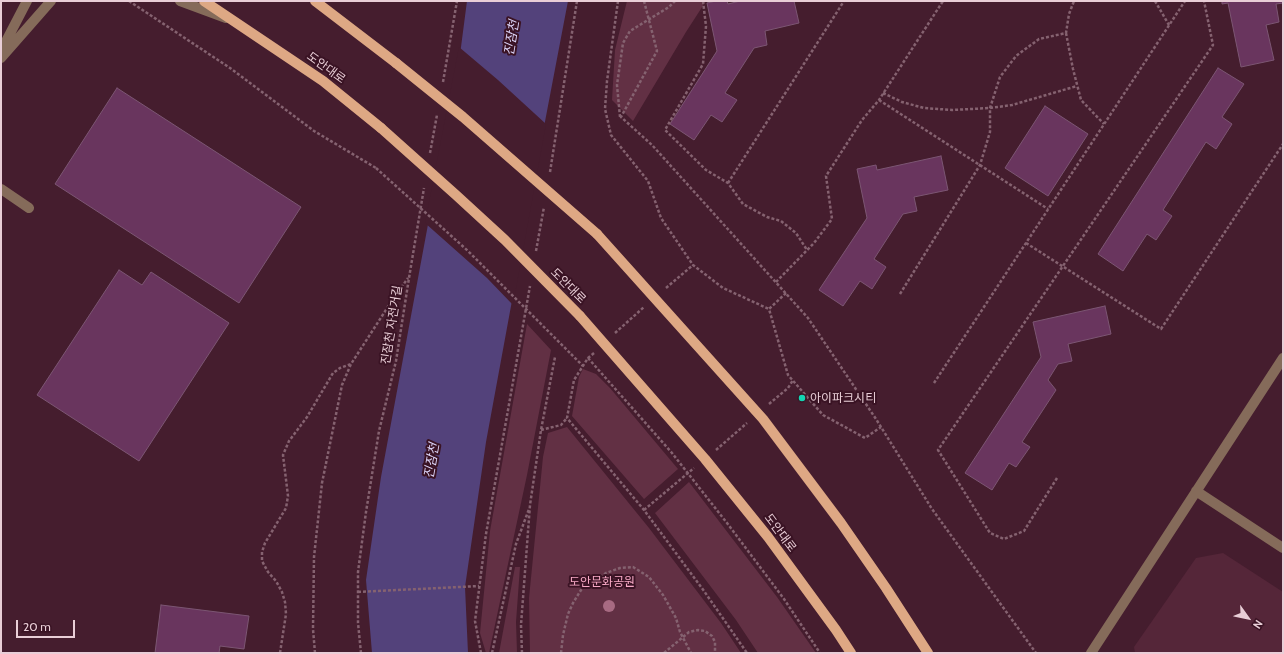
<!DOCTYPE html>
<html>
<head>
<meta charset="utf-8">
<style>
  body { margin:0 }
  #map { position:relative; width:1284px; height:654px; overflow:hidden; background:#451d2e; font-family:Cabin,sans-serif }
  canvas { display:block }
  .frame { position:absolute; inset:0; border:2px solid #e9ced7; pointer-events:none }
  .north { position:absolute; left:1228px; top:598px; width:40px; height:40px; -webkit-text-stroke:3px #3a1324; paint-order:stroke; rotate:123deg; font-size:11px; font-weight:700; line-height:16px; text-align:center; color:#e9ced7 }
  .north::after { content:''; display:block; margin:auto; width:14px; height:18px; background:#e9ced7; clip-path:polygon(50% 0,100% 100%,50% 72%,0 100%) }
  .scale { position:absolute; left:16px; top:620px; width:59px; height:18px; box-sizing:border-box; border:2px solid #e9ced7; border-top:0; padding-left:5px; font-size:12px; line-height:14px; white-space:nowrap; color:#e9ced7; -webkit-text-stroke:3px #3a1324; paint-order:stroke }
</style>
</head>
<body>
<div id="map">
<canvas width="1284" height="654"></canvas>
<div class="frame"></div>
<div class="north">N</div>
<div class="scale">20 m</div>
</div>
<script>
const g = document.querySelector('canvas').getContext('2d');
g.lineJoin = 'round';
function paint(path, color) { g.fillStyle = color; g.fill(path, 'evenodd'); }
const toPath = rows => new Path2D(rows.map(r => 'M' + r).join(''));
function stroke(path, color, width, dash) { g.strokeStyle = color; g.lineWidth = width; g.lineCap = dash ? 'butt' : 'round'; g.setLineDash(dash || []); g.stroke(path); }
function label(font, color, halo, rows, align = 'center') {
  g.font = font + ' Cabin,"Noto Sans KR",sans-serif'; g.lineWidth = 4; g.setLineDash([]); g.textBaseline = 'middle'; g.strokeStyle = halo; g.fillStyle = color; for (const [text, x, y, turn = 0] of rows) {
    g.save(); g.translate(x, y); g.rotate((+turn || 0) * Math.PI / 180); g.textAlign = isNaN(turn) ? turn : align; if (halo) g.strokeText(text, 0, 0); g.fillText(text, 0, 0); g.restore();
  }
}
const built = toPath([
  [1223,553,1283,592,1283,653,1135,653,1134,647,1196,558]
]);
const green = toPath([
  [627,1,706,1,686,32,633,121,612,100,615,50],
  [527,324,551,350,527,475,489,653,486,653,480,633,490,531],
  [583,369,596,374,610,388,678,469,644,499,572,416,579,377],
  [567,427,649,528,721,623,741,653,530,653,529,598,543,457,548,433],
  [689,482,777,597,816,653,758,653,736,620,655,513],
  [515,567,520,567,516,622,517,653,499,653]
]);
const water = toPath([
  [467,1,568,1,543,132,486,442,465,587,468,653,372,653,366,580,381,477,461,47]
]);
const pier = toPath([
  [459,47,498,80,546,124,513,305,487,278,425,223]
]);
const building = toPath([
  [716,1,727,1,728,4,740,1,794,1,799,23,765,31,767,45,754,48,725,93,737,100,722,122,711,115,694,140,670,124,717,51,707,3,716,1],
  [1222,1,1283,1,1283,3,1276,4,1279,22,1266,25,1274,60,1241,67,1228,3,1222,4,1222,1],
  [1218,68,1244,84,1222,117,1232,124,1216,149,1206,142,1163,210,1172,216,1156,240,1147,234,1123,271,1098,254,1218,68],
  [117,88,301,207,239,303,55,184,117,88],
  [1045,106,1088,134,1048,196,1005,168,1045,106],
  [941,156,948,190,914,197,917,211,903,214,874,259,886,267,872,289,860,281,843,306,819,290,867,218,857,169,876,165,877,170,941,156],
  [119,270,142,285,151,272,229,323,139,461,37,395,119,270],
  [1105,306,1111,334,1068,344,1072,361,1058,364,1048,380,1056,390,1022,442,1030,447,1016,467,1009,463,992,490,965,473,1041,357,1033,322,1105,306],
  [161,605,249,616,244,649,220,646,219,653,155,653,161,605]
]);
const path = toPath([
  [129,1,230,68,314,131,376,168],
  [618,1,607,81,605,109,611,135,648,181,661,218,693,265,723,288,769,309],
  [644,1,657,51,621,117,652,145,808,318,876,419,932,509,1036,653],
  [703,1,706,26,703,64,665,130,706,170,728,183,743,204,767,217,781,221,796,233,807,250],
  [1155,1,1169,25],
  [1066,33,1073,69,1081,100,1104,124],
  [443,82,457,1],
  [883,93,902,102,924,108,952,110,990,108,1012,105,1077,86],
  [879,100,1048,209],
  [620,117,617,85,623,43,630,31,669,7,675,1],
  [430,153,437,115],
  [550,172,577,1],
  [728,183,844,1],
  [1026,243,1161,329,1283,144],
  [536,251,544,207],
  [776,282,814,243,832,219,826,176,862,120,879,100,943,1],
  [666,288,693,265],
  [786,293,769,309,788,375,823,415,865,438,881,427],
  [900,294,980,165,990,132,990,108,1000,77,1016,56,1039,39,1066,33,1069,14,1074,1],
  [615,333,644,307],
  [594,353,588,358,574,380,567,418,644,510,704,591,747,653],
  [571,354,583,366],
  [588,358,672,453,727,523,784,599,820,653],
  [934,383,1185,1],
  [769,404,788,388,793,380],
  [541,430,561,425,567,418],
  [716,450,747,423],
  [1057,478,1024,531,1004,539,990,533,938,450,1213,45,1204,1],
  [644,510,694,468],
  [358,592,479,586],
  [280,653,286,614,285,602,282,592,276,581,268,572,262,561,262,552,265,543,286,508,288,496,283,455,289,441,307,417,333,373,340,368,351,364],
  [315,653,313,629,314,557,322,483,342,385,351,364,393,299,408,278],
  [361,653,358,623,358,572,366,512,379,431,396,361,409,278,424,188],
  [481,653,475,621,486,534,530,286],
  [492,653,516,544,529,509],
  [522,653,521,625,530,505,541,430,555,357],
  [561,653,563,635,568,614,573,603,581,590,606,573,620,568,633,567,649,577,663,595,676,618,680,632,691,653],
  [664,653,689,632,698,630,705,631,712,636,715,642,715,653]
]);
const minor = toPath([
  [180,1,226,18],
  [1,51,27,1],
  [1,58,51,1],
  [1,189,29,208],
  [1196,491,1283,548],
  [1091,653,1283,358]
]);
const major = toPath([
  [204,1,323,81,381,128],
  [315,1,396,63],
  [597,234,763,419,841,523,886,588,928,653],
  [580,316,705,459,768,537,836,630,851,653]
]);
const pathBridge = toPath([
  [376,168,468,251,571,354]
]);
const majorBridge = toPath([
  [396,63,463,117,597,234],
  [381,128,456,195,505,240,580,316]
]);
const trees = [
  [609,606]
];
const markers = [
  [802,398,4,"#14d5b3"]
];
const streetNames = [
  ["도안대로",326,68,36],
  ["도안대로",568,286,45],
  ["진잠천 자전거길",392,325,-81],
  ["도안대로",780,533,53]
];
const poiNames = [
  ["아이파크시티",810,398]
];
const parkNames = [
  ["도안문화공원",602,582]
];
const waterNames = [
  ["진잠천",512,38,-81],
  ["진잠천",432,461,-80]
];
paint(built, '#552639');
paint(green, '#623044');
paint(water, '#53427b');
paint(pier, '#451d2e');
paint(building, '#69355e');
stroke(building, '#7c5673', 1);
stroke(path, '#856270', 2.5, [3, 2]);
stroke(minor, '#856b5a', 10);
stroke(major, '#dea884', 10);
stroke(pathBridge, '#856270', 2.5, [3, 2]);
stroke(majorBridge, '#dea884', 10);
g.fillStyle = '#a76a82';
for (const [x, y] of trees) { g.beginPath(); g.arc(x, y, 6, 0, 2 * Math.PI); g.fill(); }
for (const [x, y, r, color] of markers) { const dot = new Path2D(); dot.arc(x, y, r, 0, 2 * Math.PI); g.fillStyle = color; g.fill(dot); stroke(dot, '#3a1324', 1.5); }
label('12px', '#e9ced7', '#3a1324', streetNames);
label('12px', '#e9ced7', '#3a1324', poiNames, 'left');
label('12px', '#f8a9c6', '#3a1324', parkNames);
label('italic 13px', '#dbd3f7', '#3a1324', waterNames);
</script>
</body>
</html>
